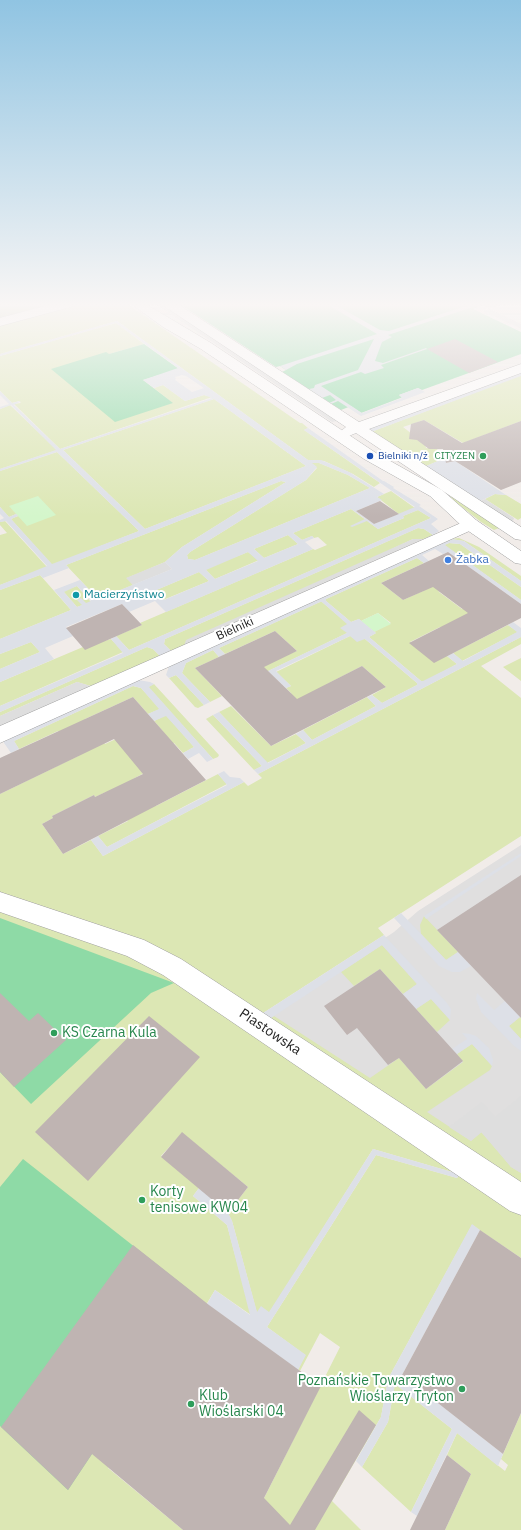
<!DOCTYPE html>
<html>
<head>
<meta charset="utf-8">
<style>
  body { margin:0 }
  canvas { display:block; background:#f1ece9 }
</style>
</head>
<body>
<canvas width="521" height="1530"></canvas>
<script>
const g = document.querySelector('canvas').getContext('2d');
g.lineJoin = 'round';
function paint(path, color) { g.fillStyle = color; g.fill(path, 'evenodd'); }
const toPath = rows => new Path2D(rows.map(r => 'M' + r).join(''));
function stroke(path, color, width, dash) { g.strokeStyle = color; g.lineWidth = width; g.lineCap = dash ? 'butt' : 'round'; g.setLineDash(dash || []); g.stroke(path); }
function label(font, color, halo, rows, align = 'center') {
  g.font = font + ' "IBM Plex Sans",sans-serif'; g.lineWidth = 4; g.setLineDash([]); g.textBaseline = 'middle'; g.strokeStyle = halo; g.fillStyle = color; for (const [text, x, y, turn = 0] of rows) {
    g.save(); g.translate(x, y); g.rotate((+turn || 0) * Math.PI / 180); g.textAlign = isNaN(turn) ? turn : align; if (halo) g.strokeText(text, 0, 0); g.fillText(text, 0, 0); g.restore();
  }
}
const residential = toPath([
  [521,845,521,1200,256,1023,394,932,418,911]
]);
const grass = toPath([
  [77,303,126,303,300,423,302,423,308,428,304,430,380,483,374,487,353,474,324,461,308,460,117,321,0,354,0,324],
  [116,323,144,344,109,354,173,403,154,388,163,385,185,401,204,395,212,397,60,449,14,404,21,403,19,401,12,403,0,391,0,356],
  [521,375,521,421,463,443,424,420,403,427,425,444,426,448,435,448,445,455,445,458,424,467,371,432],
  [214,399,306,466,145,529,63,450],
  [10,405,57,450,0,469,0,409],
  [57,452,139,531,52,565,11,519,18,516,27,526,9,506,16,514,9,517,0,507,0,471],
  [311,463,319,463,348,475,370,488,195,560,188,559,187,555,190,552,306,480,317,468],
  [281,481,286,482,182,547,165,562,127,578,133,585,98,599,66,565],
  [391,491,415,508,400,515,377,497],
  [495,494,506,495,521,504,521,518,518,520,485,499],
  [454,495,502,527,494,530,481,522,449,497],
  [351,509,378,529,404,518,403,516,418,510,431,518,129,650,116,636,142,625,140,623,313,549,315,550,327,545,318,537,314,538,312,536,302,540,293,533],
  [5,521,47,567,0,585,0,535,7,533,0,525,0,522],
  [418,528,424,529,433,535,423,539,413,539,172,652,164,644,165,639],
  [288,535,298,544,264,558,254,549],
  [459,538,479,547,521,576,521,581,464,541,451,539],
  [449,543,460,544,521,587,521,600,444,545],
  [248,552,259,560,215,579,205,569],
  [417,558,424,563,381,583,403,600,423,591,435,582,439,592,462,609,467,606,476,613,443,629,440,627,410,642,447,656,457,664,424,682,421,681,369,637,376,633,374,632,391,623,378,613,361,621,359,619,351,622,326,601,326,599],
  [199,572,209,581,163,600,154,591],
  [40,575,71,610,0,639,0,590],
  [77,586,91,602,77,607,63,591],
  [320,602,322,602,348,624,347,633,262,674,255,667,297,651,275,631,225,654,219,648],
  [508,625,518,632,462,661,453,653],
  [350,636,365,639,417,683,417,685,382,703,372,695,386,687,362,666,329,683,293,704,291,693,286,688,291,686,276,672],
  [521,637,521,644,481,666,521,698,521,836,378,928,384,935,260,1015,0,894,0,794,78,756,58,731,19,749,14,741,133,686,141,688,160,709,148,714,133,697,85,719,105,744,116,739,144,773,133,779,156,806,218,774,227,784,107,847,98,836,128,821,106,792,95,797,94,795,52,816,53,818,42,824,63,854,91,840,103,856,244,782,248,786,262,778,258,774],
  [111,639,123,652,0,706,0,682,83,647],
  [31,642,40,652,0,669,0,654],
  [147,647,153,649,161,657,94,687,77,682,0,716,0,712],
  [213,650,219,657,195,668,222,696,210,702,182,673,186,663],
  [521,658,521,681,503,667],
  [176,675,204,705,198,708,195,707,169,678],
  [154,684,219,755,218,757,213,759,148,687],
  [367,697,376,706,312,740,303,730],
  [231,706,271,746,296,734,306,743,267,763,219,712],
  [166,715,194,747,183,753,174,743,171,745,162,730,154,721],
  [213,715,262,766,254,770,206,719],
  [0,910,149,963,454,1168,452,1172,373,1149,270,1312,257,1313,232,1221,228,1213,248,1187,182,1133,161,1156,199,1188,193,1196,227,1225,251,1315,215,1290,108,1468,183,1530,0,1530],
  [424,916,458,952,446,960,421,934,420,925],
  [382,945,417,984,403,994,380,969,354,986,341,972],
  [431,999,450,1020,437,1032,416,1009],
  [274,1016,370,1078,399,1058,426,1089,463,1062,457,1054,472,1044,492,1066,490,1070,427,1112,471,1141,481,1132,511,1167,521,1173,521,1188,268,1020],
  [520,1017,521,1018,521,1039,509,1026],
  [376,1155,457,1178,461,1172,521,1213,521,1258,472,1225,388,1379,381,1417,332,1501,361,1530,248,1530,340,1347,320,1333,300,1371,298,1370,305,1355,267,1327],
  [395,1384,452,1429,411,1512,362,1467,388,1422],
  [521,1413,521,1530,445,1530,471,1474,447,1455,457,1433,505,1471,508,1465,501,1459]
]);
const forest = toPath([
  [0,303,57,303,0,318]
]);
const park = toPath([
  [38,496,56,515,27,526,9,506],
  [378,613,391,624,374,632,361,621]
]);
const pitch = toPath([
  [178,303,487,303,473,309,521,332,521,354,422,390,418,388,399,395,403,397,361,413,351,406,341,410,282,372,286,370,280,366,276,367],
  [144,344,179,369,143,380,173,403,115,422,51,369,106,352,109,354],
  [0,918,174,983,151,993,31,1104,0,1072],
  [23,1159,197,1296,68,1490,0,1426,0,1187]
]);
const parking = toPath([
  [154,303,164,303,341,420,332,422],
  [487,303,505,303,490,309,521,324,521,329,483,311,489,309,482,305],
  [485,499,514,518,512,524,478,502],
  [413,539,423,539,184,646,186,640],
  [165,562,172,569,133,585,126,578],
  [77,682,94,687,0,729,0,716],
  [521,1096,521,1173,511,1167,482,1132,471,1141,449,1127,482,1102,495,1117]
]);
const plaza = toPath([
  [325,303,332,303,380,330,389,331,475,303,485,303,388,335,392,337,382,342,375,361,383,363,426,348,427,349,381,365,384,368,365,374,361,372,321,386,362,413,402,398,399,395,418,388,425,392,361,416,338,401,331,404,329,403,336,400,330,395,322,398,309,389,314,388,315,385,358,370,374,339,297,364,286,370,280,366,377,334],
  [117,321,308,460,321,460,349,472,384,494,377,497,382,500,356,511,374,524,415,507,304,430,308,428,383,481,384,481,394,487,393,488,421,505,419,506,438,519,431,524,439,531,433,535,424,529,418,528,165,639,164,644,172,652,161,657,153,649,147,647,0,712,0,706,123,653,111,639,116,636,129,650,431,518,418,510,403,516,404,518,378,529,367,521,352,527,350,526,365,519,351,509,293,533,302,540,312,536,314,538,305,542,313,549,166,612,155,601,129,612,122,604,66,627,73,636,45,648,54,659,0,682,0,669,40,652,31,642,0,654,0,639,71,610,54,590,80,580,98,599,172,569,165,562,182,547,286,482,281,481,66,565,69,568,43,578,40,575,0,590,0,585,47,566,6,521,0,522,0,520,4,518,0,514,0,507,9,517,16,514,18,516,11,519,52,564,139,531,57,452,0,471,0,469,56,450,11,405,0,409,0,407,9,404,0,395,0,391,12,403,21,401,14,405,60,449,212,398,204,395,185,401,163,385,154,388,143,380,178,368,116,323,0,356,0,354],
  [182,375,186,376,204,388,192,392,175,380,176,379,175,377],
  [214,399,306,466,145,529,63,450],
  [312,463,319,463,348,475,370,488,195,560,188,559,187,555,190,552,306,480,317,467],
  [288,535,298,544,264,558,254,549],
  [248,552,258,561,215,579,206,570],
  [199,572,209,581,164,600,154,591],
  [77,586,91,601,86,603,81,598,77,600,82,605,77,607,64,592],
  [521,372,521,376,371,432,367,429],
  [445,458,447,463,455,461,506,495,495,494,478,502,424,467],
  [451,539,464,541,521,581,521,587,460,544,449,543,445,545,521,600,521,604,448,552,443,554,435,549,422,555,429,561,424,563,417,558,326,599,326,601,351,622,359,619,376,633,369,637,421,681,423,681,457,664,447,656,453,653,463,661,517,632,508,625,513,622,521,628,521,637,258,774,254,770,262,766,213,715,219,712,268,763,306,743,296,734,303,730,312,740,376,706,367,697,372,695,382,703,417,685,417,683,365,639,357,642,350,636,276,671,291,686,286,688,268,671,347,633,340,628,347,624,322,602,320,602,219,648,225,654,219,657,213,650,186,663,182,673,210,702,204,705,176,675,169,678,166,675,169,666],
  [138,680,150,682,154,684,149,687,213,759,207,762,199,753,188,759,183,753,194,747,166,716,154,721,148,714,159,709,141,688,133,686,14,741,19,749,11,753,2,740],
  [224,771,230,777,240,778,244,782,103,856,91,840,98,836,107,847,151,824,227,785,218,774],
  [521,853,521,856,426,919,424,916],
  [401,913,446,960,458,952,471,966,460,972,452,972,439,966,394,918],
  [384,935,447,1003,451,1009,450,1020,431,999,416,1009,403,994,417,984,382,945,268,1020,260,1015],
  [477,993,494,1010,505,1001,520,1017,509,1026,521,1039,521,1051,514,1046,481,1012,476,999],
  [462,1033,470,1034,476,1036,489,1048,493,1060,492,1066,472,1044,457,1054,452,1049,467,1039],
  [373,1149,452,1172,454,1168,461,1172,457,1178,376,1155,267,1327,306,1355,298,1370,207,1304,215,1290,250,1315,227,1225,193,1196,199,1188,228,1213,232,1221,257,1312,261,1306,269,1312],
  [472,1224,480,1230,402,1375,503,1454,498,1466,457,1433,417,1516,411,1512,452,1429,395,1384,388,1422,362,1467,356,1461,381,1417,388,1379]
]);
const building = toPath([
  [455,339,498,362,469,373,427,349],
  [424,420,462,443,521,421,521,482,501,490,455,461,446,463,443,449,429,449,417,440,409,439,411,424],
  [380,501,399,514,374,524,356,511],
  [448,552,521,604,521,618,434,663,409,643,468,613,433,587,403,600,381,583],
  [122,604,142,625,85,650,66,628],
  [275,631,297,651,264,667,297,699,362,666,386,687,271,746,195,668],
  [133,697,206,780,63,854,42,824,53,818,52,816,94,795,95,797,143,774,114,739,0,794,0,758],
  [521,875,521,1018,437,930],
  [380,969,463,1061,426,1089,399,1058,388,1065,357,1028,347,1035,324,1006],
  [0,993,29,1021,38,1013,66,1040,14,1087,0,1072],
  [149,1016,200,1057,88,1181,35,1132],
  [182,1132,248,1187,228,1213,161,1157],
  [480,1230,521,1258,521,1413,503,1454,402,1375],
  [133,1245,209,1305,321,1386,264,1498,290,1525,359,1410,376,1425,315,1530,183,1530,92,1454,68,1490,1,1427],
  [447,1455,471,1474,445,1530,410,1530]
]);
const minor = toPath([
  [56,303,76,303,74,306,0,326,0,318,56,303],
  [162,303,176,303,359,422,521,364,521,373,369,429,521,527,521,540,515,539,356,433,349,436,344,434,341,431,346,427,164,306,162,303],
  [470,519,476,520,479,524,476,528,0,743,0,726,470,519],
  [0,892,144,940,181,959,521,1182,521,1215,510,1211,163,975,127,956,0,912,0,892]
]);
const tertiary = toPath([
  [130,303,144,303,211,343,376,453,442,490,476,520,521,551,521,564,515,563,464,528,430,496,364,459,201,349,163,327,130,303]
]);
const markers = [
  [370,456,4,"#1a4fb4"],
  [483,456,4,"#2e9e5b"],
  [448,560,4,"#3f7fe0"],
  [76,595,4,"#0f9aa8"],
  [54,1033,4,"#2e9e5b"],
  [142,1200,4,"#2e9e5b"],
  [462,1389,4,"#2e9e5b"],
  [191,1404,4,"#2e9e5b"]
];
const farTransitnames = [
  ["Bielniki n/ż",378,456]
];
const farLeisurenames = [
  ["CITYZEN",475,456]
];
const shopNames = [
  ["Żabka",456,560]
];
const cultureNames = [
  ["Macierzyństwo",84,595]
];
const streetNames = [
  ["Bielniki",235,629,-24]
];
const nearStreetnames = [
  ["Piastowska",270,1032,34]
];
const nearLeisurenames = [
  ["KS Czarna Kula",62,1033],
  ["Korty",150,1192],
  ["tenisowe KW04",150,1208],
  ["Poznańskie Towarzystwo",454,1381,"right"],
  ["Wioślarzy Tryton",454,1397,"right"],
  ["Klub",199,1396],
  ["Wioślarski 04",199,1412]
];
paint(residential, '#e0dfdf');
paint(grass, '#dce7b4');
paint(forest, '#bbcda1');
paint(park, '#d4f6cb');
paint(pitch, '#8edaa6');
paint(parking, '#dedede');
paint(plaza, '#dde0e7');
paint(building, '#bfb4b2');
stroke(minor, '#9f9f9f', 1);
stroke(tertiary, '#9f9f9f', 1);
paint(minor, '#fff');
paint(tertiary, '#fff');
const sky = g.createLinearGradient(0, 0, 0, 517);
sky.addColorStop(0, '#90c4e2');
sky.addColorStop(0.59, '#f9f6f5');
sky.addColorStop(1, '#f9f6f500');
g.fillStyle = sky;
g.fillRect(0, 0, 521, 517);
for (const [x, y, r, color] of markers) { const dot = new Path2D(); dot.arc(x, y, r, 0, 2 * Math.PI); g.fillStyle = color; g.fill(dot); stroke(dot, '#fff', 1.5); }
label('10px', '#164399', '#fff', farTransitnames, 'left');
label('10px', '#27864d', '#fff', farLeisurenames, 'right');
label('12px', '#366cbe', '#fff', shopNames, 'left');
label('12px', '#0d838f', '#fff', cultureNames, 'left');
label('12px', '#222', '#fff', streetNames);
label('14px', '#222', '#fff', nearStreetnames);
label('14px', '#27864d', '#fff', nearLeisurenames, 'left');
</script>
</body>
</html>
